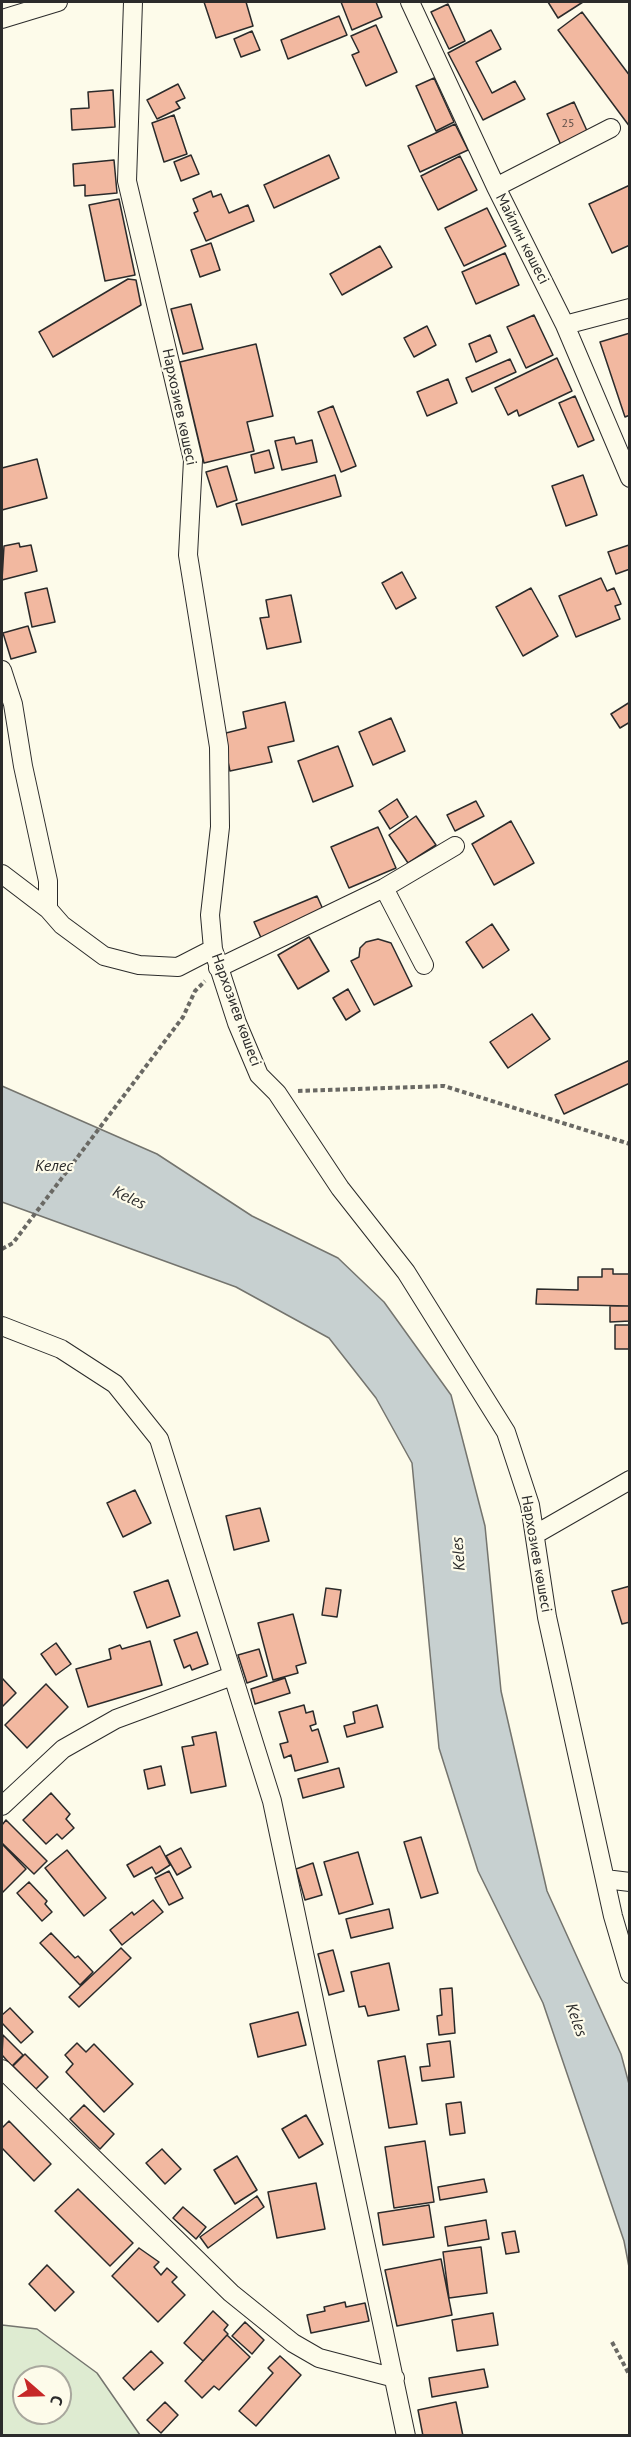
<!DOCTYPE html>
<html>
<head>
<meta charset="utf-8">
<style>
  body { margin:0 }
  #map { position:relative; width:631px; height:2437px; overflow:hidden; background:#fdfbea; font-family:"PT Sans",sans-serif }
  canvas { display:block }
  .frame { position:absolute; inset:0; border:3px solid #2b2b2b; pointer-events:none }
  .north { position:absolute; left:12px; top:2365px; width:60px; height:60px; box-sizing:border-box; background:#fdfbea; border:2px solid #a9a89e; border-radius:50%; rotate:110deg; font-size:16px; font-weight:700; line-height:24px; text-align:center; color:#2b2b2b }
  .north::after { content:''; display:block; margin:auto; width:21px; height:27px; background:#c62828; clip-path:polygon(50% 0,100% 100%,50% 72%,0 100%) }
</style>
</head>
<body>
<div id="map">
<canvas width="631" height="2437"></canvas>
<div class="frame"></div>
<div class="north">С</div>
</div>
<script>
const g = document.querySelector('canvas').getContext('2d');
g.lineJoin = 'round';
function paint(path, color) { g.fillStyle = color; g.fill(path, 'evenodd'); }
const toPath = rows => new Path2D(rows.map(r => 'M' + r).join(''));
function stroke(path, color, width, dash) { g.strokeStyle = color; g.lineWidth = width; g.lineCap = dash ? 'butt' : 'round'; g.setLineDash(dash || []); g.stroke(path); }
function label(font, color, halo, rows, align = 'center') {
  g.font = font + ' "PT Sans",sans-serif'; g.lineWidth = 4.5; g.setLineDash([]); g.textBaseline = 'middle'; g.strokeStyle = halo; g.fillStyle = color; for (const [text, x, y, turn = 0] of rows) {
    g.save(); g.translate(x, y); g.rotate((+turn || 0) * Math.PI / 180); g.textAlign = isNaN(turn) ? turn : align; if (halo) g.strokeText(text, 0, 0); g.fillText(text, 0, 0); g.restore();
  }
}
const green = toPath([
  [2,2325,37,2329,97,2373,140,2435,2,2435,2,2325],
  [24,2377,60,2377,60,2413,24,2413,24,2377]
]);
const water = toPath([
  [2,1086,157,1154,252,1216,338,1258,384,1302,451,1395,485,1526,501,1691,547,1891,621,2054,629,2084,629,2267,624,2241,543,2003,478,1871,439,1748,412,1463,376,1398,329,1338,236,1287,2,1202,2,1086]
]);
const building = toPath([
  [204,2,246,2,253,26,216,38,204,2],
  [341,2,376,2,382,17,352,30,341,2],
  [548,2,583,2,558,18,548,2],
  [448,4,465,41,449,49,431,12,448,4],
  [582,12,630,76,630,127,558,30,582,12],
  [339,16,347,35,288,59,281,40,339,16],
  [376,25,397,72,366,86,352,55,359,52,351,36,376,25],
  [491,30,501,49,476,62,492,93,515,81,525,99,483,120,448,53,491,30],
  [252,31,260,50,241,57,234,39,252,31],
  [434,78,454,122,436,131,416,86,434,78],
  [178,84,185,98,176,102,180,108,157,119,147,100,178,84],
  [113,90,115,127,72,130,71,109,89,108,88,92,113,90],
  [574,102,588,133,561,145,547,114,574,102],
  [174,115,187,154,164,162,152,123,174,115],
  [455,124,468,150,420,172,408,146,455,124],
  [191,155,199,174,181,181,174,162,191,155],
  [329,155,339,178,274,208,264,185,329,155],
  [460,156,477,190,438,210,421,176,460,156],
  [114,160,117,193,85,196,85,185,74,186,73,164,114,160],
  [630,185,630,245,612,253,589,204,630,185],
  [211,191,213,197,221,194,229,213,248,205,254,221,206,241,194,213,198,211,193,199,211,191],
  [119,199,135,275,105,281,89,205,119,199],
  [487,208,506,246,464,266,445,228,487,208],
  [211,243,220,270,200,277,191,250,211,243],
  [380,246,392,267,342,295,330,274,380,246],
  [505,253,519,285,476,304,462,272,505,253],
  [128,279,136,280,141,305,53,357,39,332,128,279],
  [191,304,203,349,183,354,171,309,191,304],
  [534,315,553,355,526,368,507,327,534,315],
  [427,326,436,345,414,357,404,338,427,326],
  [630,333,630,415,625,417,600,342,630,333],
  [490,335,497,352,476,362,469,344,490,335],
  [256,344,273,416,247,422,254,451,204,463,180,362,256,344],
  [557,358,572,391,519,416,517,410,508,415,495,388,557,358],
  [510,359,516,372,472,392,466,378,510,359],
  [448,379,457,403,427,416,417,392,448,379],
  [575,396,594,440,578,447,559,403,575,396],
  [333,406,356,466,341,472,318,412,333,406],
  [294,437,296,444,312,440,317,462,282,470,275,441,294,437],
  [269,450,274,468,255,473,251,455,269,450],
  [37,459,47,498,2,510,2,468,37,459],
  [227,466,237,500,217,507,206,472,227,466],
  [335,475,341,496,242,525,236,504,335,475],
  [583,475,597,515,566,526,552,486,583,475],
  [19,543,20,547,31,545,37,571,2,580,4,546,19,543],
  [629,545,630,569,616,574,608,552,629,545],
  [402,572,416,598,396,609,382,583,402,572],
  [601,578,607,591,614,588,621,604,615,606,620,619,576,637,559,596,601,578],
  [47,588,55,622,32,627,25,593,47,588],
  [531,588,558,636,523,656,496,607,531,588],
  [291,595,301,642,267,649,260,618,269,617,266,600,291,595],
  [28,626,36,652,11,659,3,633,28,626],
  [285,702,294,741,268,747,272,762,230,771,222,734,246,728,243,712,285,702],
  [630,702,630,722,620,728,611,714,630,702],
  [391,718,405,751,373,765,359,732,391,718],
  [338,746,353,786,313,802,298,761,338,746],
  [397,799,408,817,390,829,379,811,397,799],
  [476,801,484,816,455,831,447,815,476,801],
  [416,816,436,845,408,863,389,835,416,816],
  [511,821,534,863,494,885,472,844,511,821],
  [378,827,396,868,349,888,331,847,378,827],
  [317,896,325,914,262,940,254,922,317,896],
  [492,924,509,950,483,968,466,942,492,924],
  [309,937,329,971,298,989,278,955,309,937],
  [378,939,391,943,412,986,374,1005,351,961,359,957,360,948,366,942,378,939],
  [348,989,360,1011,346,1020,333,998,348,989],
  [532,1014,550,1039,508,1068,490,1042,532,1014],
  [630,1060,630,1083,564,1114,555,1095,630,1060],
  [602,1269,613,1269,613,1274,630,1274,629,1306,536,1304,537,1289,578,1290,578,1277,602,1277,602,1269],
  [610,1306,630,1306,630,1321,610,1322,610,1306],
  [615,1325,630,1325,630,1349,615,1349,615,1325],
  [135,1490,151,1523,123,1537,107,1503,135,1490],
  [260,1508,269,1541,234,1550,226,1516,260,1508],
  [168,1580,180,1616,147,1628,134,1592,168,1580],
  [630,1586,630,1622,622,1624,612,1591,630,1586],
  [326,1588,341,1590,337,1617,322,1615,326,1588],
  [293,1614,306,1663,296,1666,298,1673,273,1680,258,1623,293,1614],
  [197,1632,208,1664,192,1670,190,1665,184,1668,174,1640,197,1632],
  [150,1641,162,1685,88,1707,76,1669,111,1659,109,1649,120,1645,122,1649,150,1641],
  [56,1643,71,1664,56,1675,41,1654,56,1643],
  [259,1649,267,1676,247,1683,238,1655,259,1649],
  [2,1678,16,1693,2,1707,2,1678],
  [285,1678,290,1693,255,1704,251,1689,285,1678],
  [46,1684,68,1707,27,1748,5,1725,46,1684],
  [304,1705,306,1713,313,1711,316,1724,310,1726,312,1731,318,1729,328,1762,295,1771,291,1755,284,1758,280,1744,288,1742,279,1712,304,1705],
  [377,1705,383,1727,347,1737,344,1726,355,1723,353,1712,377,1705],
  [216,1732,226,1786,191,1793,182,1747,194,1745,192,1737,216,1732],
  [161,1766,165,1785,148,1789,144,1770,161,1766],
  [339,1768,344,1787,303,1798,298,1779,339,1768],
  [51,1793,70,1814,66,1819,74,1828,62,1839,57,1834,46,1844,23,1820,51,1793],
  [6,1820,47,1861,34,1874,2,1843,2,1825,6,1820],
  [421,1837,438,1893,421,1898,404,1842,421,1837],
  [2,1844,26,1869,2,1893,2,1844],
  [160,1846,170,1865,156,1874,152,1867,134,1877,127,1865,160,1846],
  [181,1848,191,1867,177,1875,166,1856,181,1848],
  [67,1850,106,1898,84,1916,45,1868,67,1850],
  [358,1852,373,1904,339,1914,324,1862,358,1852],
  [313,1863,322,1895,305,1900,296,1869,313,1863],
  [169,1871,183,1898,169,1905,155,1878,169,1871],
  [29,1882,47,1901,45,1904,52,1912,42,1921,17,1893,29,1882],
  [153,1900,163,1912,122,1945,110,1930,132,1912,134,1915,153,1900],
  [389,1909,393,1928,351,1938,346,1919,389,1909],
  [51,1933,75,1958,78,1956,93,1972,80,1985,40,1943,51,1933],
  [121,1948,131,1958,79,2007,69,1997,121,1948],
  [333,1950,344,1991,329,1995,318,1954,333,1950],
  [389,1963,399,2010,368,2016,365,2006,359,2007,351,1972,389,1963],
  [452,1988,455,2033,439,2035,437,2016,442,2015,440,1989,452,1988],
  [10,2008,33,2032,21,2043,2,2023,2,2015,10,2008],
  [298,2012,306,2045,258,2057,250,2024,298,2012],
  [3,2035,23,2055,12,2066,2,2055,3,2035],
  [450,2041,454,2077,422,2081,420,2067,430,2066,427,2044,450,2041],
  [77,2043,86,2052,94,2044,133,2084,104,2112,66,2072,73,2064,65,2055,77,2043],
  [25,2054,48,2077,36,2089,13,2066,25,2054],
  [405,2056,417,2124,389,2128,378,2061,405,2056],
  [461,2102,465,2133,450,2135,446,2104,461,2102],
  [84,2105,114,2134,100,2149,70,2119,84,2105],
  [306,2115,323,2144,299,2158,282,2129,306,2115],
  [9,2121,51,2164,34,2181,2,2148,2,2128,9,2121],
  [425,2141,434,2202,394,2208,385,2147,425,2141],
  [162,2149,181,2169,165,2184,146,2163,162,2149],
  [237,2156,257,2190,235,2204,214,2170,237,2156],
  [484,2179,487,2192,440,2200,438,2187,484,2179],
  [316,2183,325,2229,277,2238,268,2192,316,2183],
  [78,2189,133,2243,110,2266,55,2211,78,2189],
  [257,2196,264,2207,208,2248,200,2237,257,2196],
  [429,2205,434,2237,383,2245,378,2213,429,2205],
  [183,2207,206,2227,196,2239,173,2218,183,2207],
  [486,2220,489,2239,448,2246,445,2227,486,2220],
  [515,2231,519,2252,506,2254,502,2233,515,2231],
  [481,2247,487,2293,449,2298,443,2252,481,2247],
  [139,2248,159,2262,154,2267,161,2275,167,2268,177,2277,172,2282,185,2295,158,2322,112,2276,139,2248],
  [441,2259,452,2315,397,2326,385,2270,441,2259],
  [47,2265,74,2292,55,2311,29,2284,47,2265],
  [345,2302,346,2307,365,2303,369,2321,311,2333,307,2315,325,2311,324,2307,345,2302],
  [213,2311,228,2325,224,2330,228,2334,203,2361,184,2343,213,2311],
  [493,2313,498,2345,457,2351,452,2320,493,2313],
  [245,2322,264,2340,252,2354,232,2336,245,2322],
  [227,2335,250,2357,219,2390,214,2386,202,2398,185,2381,227,2335],
  [151,2351,163,2363,134,2390,123,2378,151,2351],
  [280,2356,301,2375,256,2426,239,2411,273,2373,268,2368,280,2356],
  [484,2369,488,2387,432,2397,429,2378,484,2369],
  [165,2402,178,2415,161,2433,147,2420,165,2402],
  [456,2402,463,2436,423,2436,418,2410,456,2402]
]);
const path = toPath([
  [298,1091,444,1086,630,1144],
  [2,1249,13,1243,183,1017,195,991,205,981],
  [612,2342,630,2376]
]);
const street = toPath([
  [133,2,127,181,193,460,188,555,219,747,220,827,210,915,213,949,237,1023,259,1075,277,1093,340,1188,406,1272,506,1432,530,1505,547,1617,613,1916,630,1974],
  [410,2,496,187,565,325,630,478],
  [2,19,58,2],
  [496,187,611,128],
  [565,325,630,308],
  [2,670,13,704,23,766,48,881,48,909],
  [2,874,48,909,62,925,104,956,139,965,178,967,213,949],
  [384,888,424,965],
  [218,968,384,888,455,846],
  [2,1326,61,1349,115,1384,159,1439,272,1801,406,2436],
  [536,1534,630,1480],
  [2,1806,63,1749,116,1719,232,1676],
  [605,1879,630,1882],
  [2,2069,231,2293,293,2343,319,2358,395,2378]
]);
const numberNames = [
  ["25",568,124]
];
const streetNames = [
  ["Майлин көшесі",522,239,63],
  ["Нархозиев көшесі",179,407,78],
  ["Нархозиев көшесі",236,1010,70],
  ["Нархозиев көшесі",536,1554,80]
];
const waterNames = [
  ["Келес",54,1166],
  ["Keles",129,1198,25],
  ["Keles",459,1554,-94],
  ["Keles",576,2020,70]
];
paint(green, '#deebd1');
stroke(green, '#74746e', 1.5);
paint(water, '#c7d0d0');
stroke(water, '#74746e', 1.5);
paint(building, '#f2b8a0');
stroke(building, '#2b2b2b', 1.5);
stroke(street, '#2b2b2b', 20);
stroke(path, '#6a6964', 4, [4.5, 3]);
stroke(street, '#fdfbea', 18);
label('12px', '#5d4e48', null, numberNames);
label('15px', '#2b2b2b', '#fdfbea', streetNames);
label('italic 16px', '#2b2b2b', '#fdfbea', waterNames);
</script>
</body>
</html>
